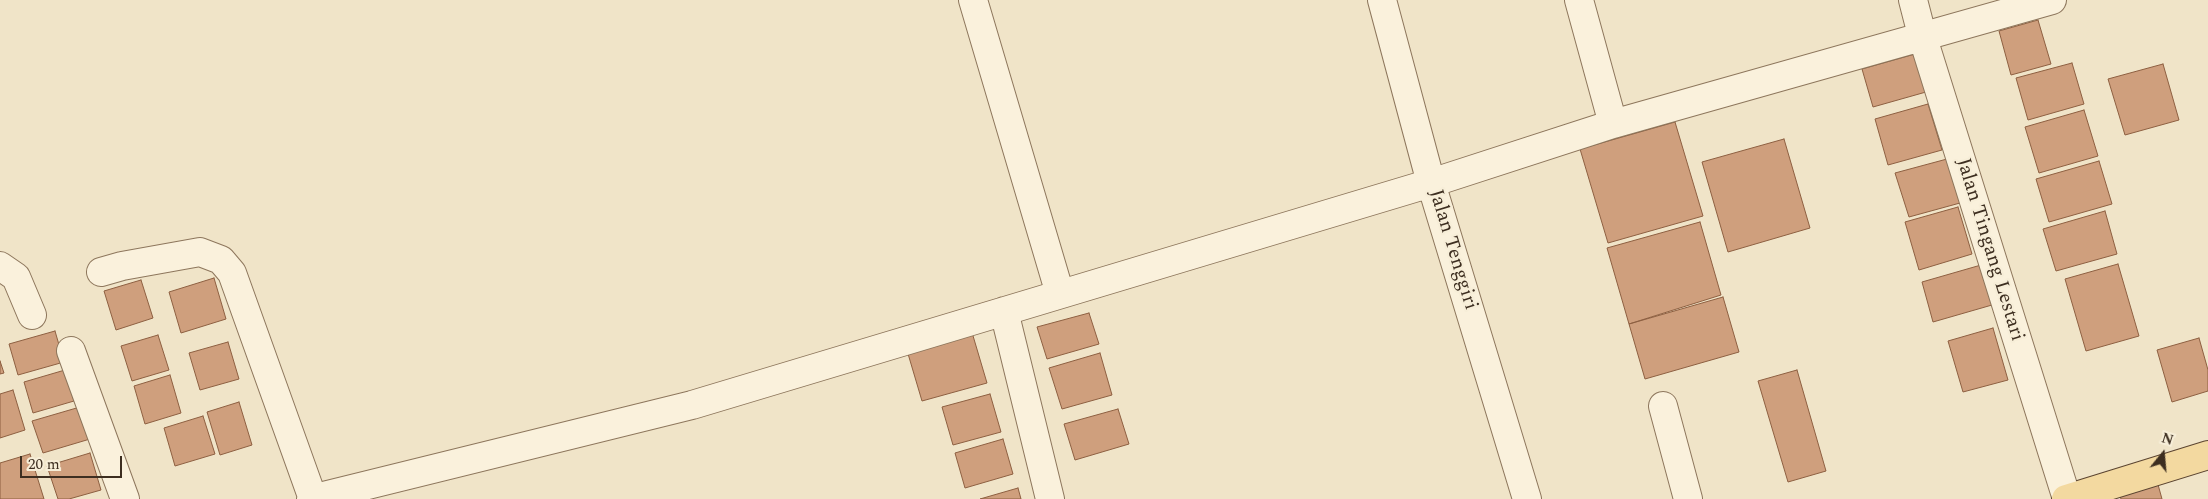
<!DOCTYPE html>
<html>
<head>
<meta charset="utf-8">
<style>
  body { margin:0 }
  #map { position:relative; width:2208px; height:499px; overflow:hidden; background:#f0e4c8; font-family:Spectral,serif }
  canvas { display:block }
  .north { position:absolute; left:2138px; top:429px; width:50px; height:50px; -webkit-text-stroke:4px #f7eed8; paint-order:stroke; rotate:17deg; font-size:14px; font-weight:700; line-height:20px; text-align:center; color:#3d2e20 }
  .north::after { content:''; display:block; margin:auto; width:18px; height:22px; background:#3d2e20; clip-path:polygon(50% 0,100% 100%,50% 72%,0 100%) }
  .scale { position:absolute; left:20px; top:456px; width:102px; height:22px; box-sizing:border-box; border:2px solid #3d2e20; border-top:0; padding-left:6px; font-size:15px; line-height:18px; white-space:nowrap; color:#3d2e20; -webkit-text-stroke:4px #f7eed8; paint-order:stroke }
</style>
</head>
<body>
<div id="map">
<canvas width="2208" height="499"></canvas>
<div class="north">N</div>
<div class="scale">20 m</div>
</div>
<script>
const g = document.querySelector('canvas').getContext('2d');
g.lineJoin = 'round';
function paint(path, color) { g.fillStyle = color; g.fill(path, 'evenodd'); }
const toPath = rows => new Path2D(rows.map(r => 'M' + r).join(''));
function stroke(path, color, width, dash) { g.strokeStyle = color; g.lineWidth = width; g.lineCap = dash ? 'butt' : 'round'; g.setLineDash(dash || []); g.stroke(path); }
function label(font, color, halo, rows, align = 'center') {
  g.font = font + ' Spectral,serif'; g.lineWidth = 4.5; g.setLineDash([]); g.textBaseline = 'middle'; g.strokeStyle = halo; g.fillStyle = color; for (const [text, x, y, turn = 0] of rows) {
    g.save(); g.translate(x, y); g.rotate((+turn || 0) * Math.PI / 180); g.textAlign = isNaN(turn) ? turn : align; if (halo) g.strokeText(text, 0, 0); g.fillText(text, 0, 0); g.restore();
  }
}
const building = toPath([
  [2038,20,2051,64,2011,75,1999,31,2038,20],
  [1915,54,1926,92,1873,107,1862,69,1915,54],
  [2072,63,2084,104,2028,120,2016,78,2072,63],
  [2163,64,2179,120,2125,135,2108,79,2163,64],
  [1928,104,1942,150,1888,165,1875,119,1928,104],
  [2084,110,2098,156,2039,173,2025,127,2084,110],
  [1675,122,1703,216,1608,243,1580,149,1675,122],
  [1784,139,1810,228,1728,252,1702,162,1784,139],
  [1947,159,1960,203,1909,217,1895,173,1947,159],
  [2099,161,2112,204,2049,222,2036,179,2099,161],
  [1958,207,1972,254,1919,270,1905,222,1958,207],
  [2105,211,2117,254,2056,271,2043,229,2105,211],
  [1700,222,1721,295,1629,324,1607,248,1700,222],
  [2118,264,2139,336,2086,351,2065,279,2118,264],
  [1981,265,1992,305,1933,322,1922,282,1981,265],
  [214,278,226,319,181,333,169,292,214,278],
  [141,280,153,318,116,330,104,291,141,280],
  [1723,297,1739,352,1645,379,1629,324,1723,297],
  [1089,313,1099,344,1047,359,1037,327,1089,313],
  [1993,328,2008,380,1963,392,1948,341,1993,328],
  [971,329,987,383,922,401,906,347,971,329],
  [55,331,64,362,18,375,9,344,55,331],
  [158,335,169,370,132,381,121,346,158,335],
  [2199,338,2208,370,2208,391,2172,402,2157,350,2199,338],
  [228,342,239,379,200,390,189,353,228,342],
  [1100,353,1112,395,1062,409,1049,368,1100,353],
  [0,361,4,373,0,374,0,361],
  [65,370,74,401,33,413,24,382,65,370],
  [1797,370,1826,471,1788,482,1758,381,1797,370],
  [170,375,181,413,145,424,134,386,170,375],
  [13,390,25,430,0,438,0,394,13,390],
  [990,394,1001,432,953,445,942,407,990,394],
  [239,402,252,445,220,455,207,412,239,402],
  [80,407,90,439,43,453,32,421,80,407],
  [1118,409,1129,444,1075,460,1064,424,1118,409],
  [203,416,215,454,175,466,164,428,203,416],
  [1003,439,1013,474,965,488,955,453,1003,439],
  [90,453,101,490,69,499,58,499,47,466,90,453],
  [30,454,44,499,0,499,0,463,30,454],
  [2157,481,2162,499,2121,499,2118,492,2157,481],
  [1018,488,1021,499,980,499,1018,488]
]);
const minor = toPath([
  [973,0,1060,294],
  [1382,0,1431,183,1527,499],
  [1579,0,1613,124],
  [1913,0,1922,35,2067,499],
  [0,266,16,277,32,315],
  [101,272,122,266,200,252,221,260,232,273,313,499],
  [1004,311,1050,499],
  [71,351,125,499],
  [1663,406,1688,499],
  [311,499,692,405,1431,183,1613,124,2052,0]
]);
const major = toPath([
  [2066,499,2208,455]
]);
const streetNames = [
  ["Jalan Tenggiri",1452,250,73],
  ["Jalan Tingang Lestari",1989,250,73]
];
paint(building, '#cf9f7d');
stroke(building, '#8d5f41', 1);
stroke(minor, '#8d765c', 30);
stroke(major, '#5b4430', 30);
stroke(minor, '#faf1dc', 28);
stroke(major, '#f3d9a0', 28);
label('20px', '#3d2e20', '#f7eed8', streetNames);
</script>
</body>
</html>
